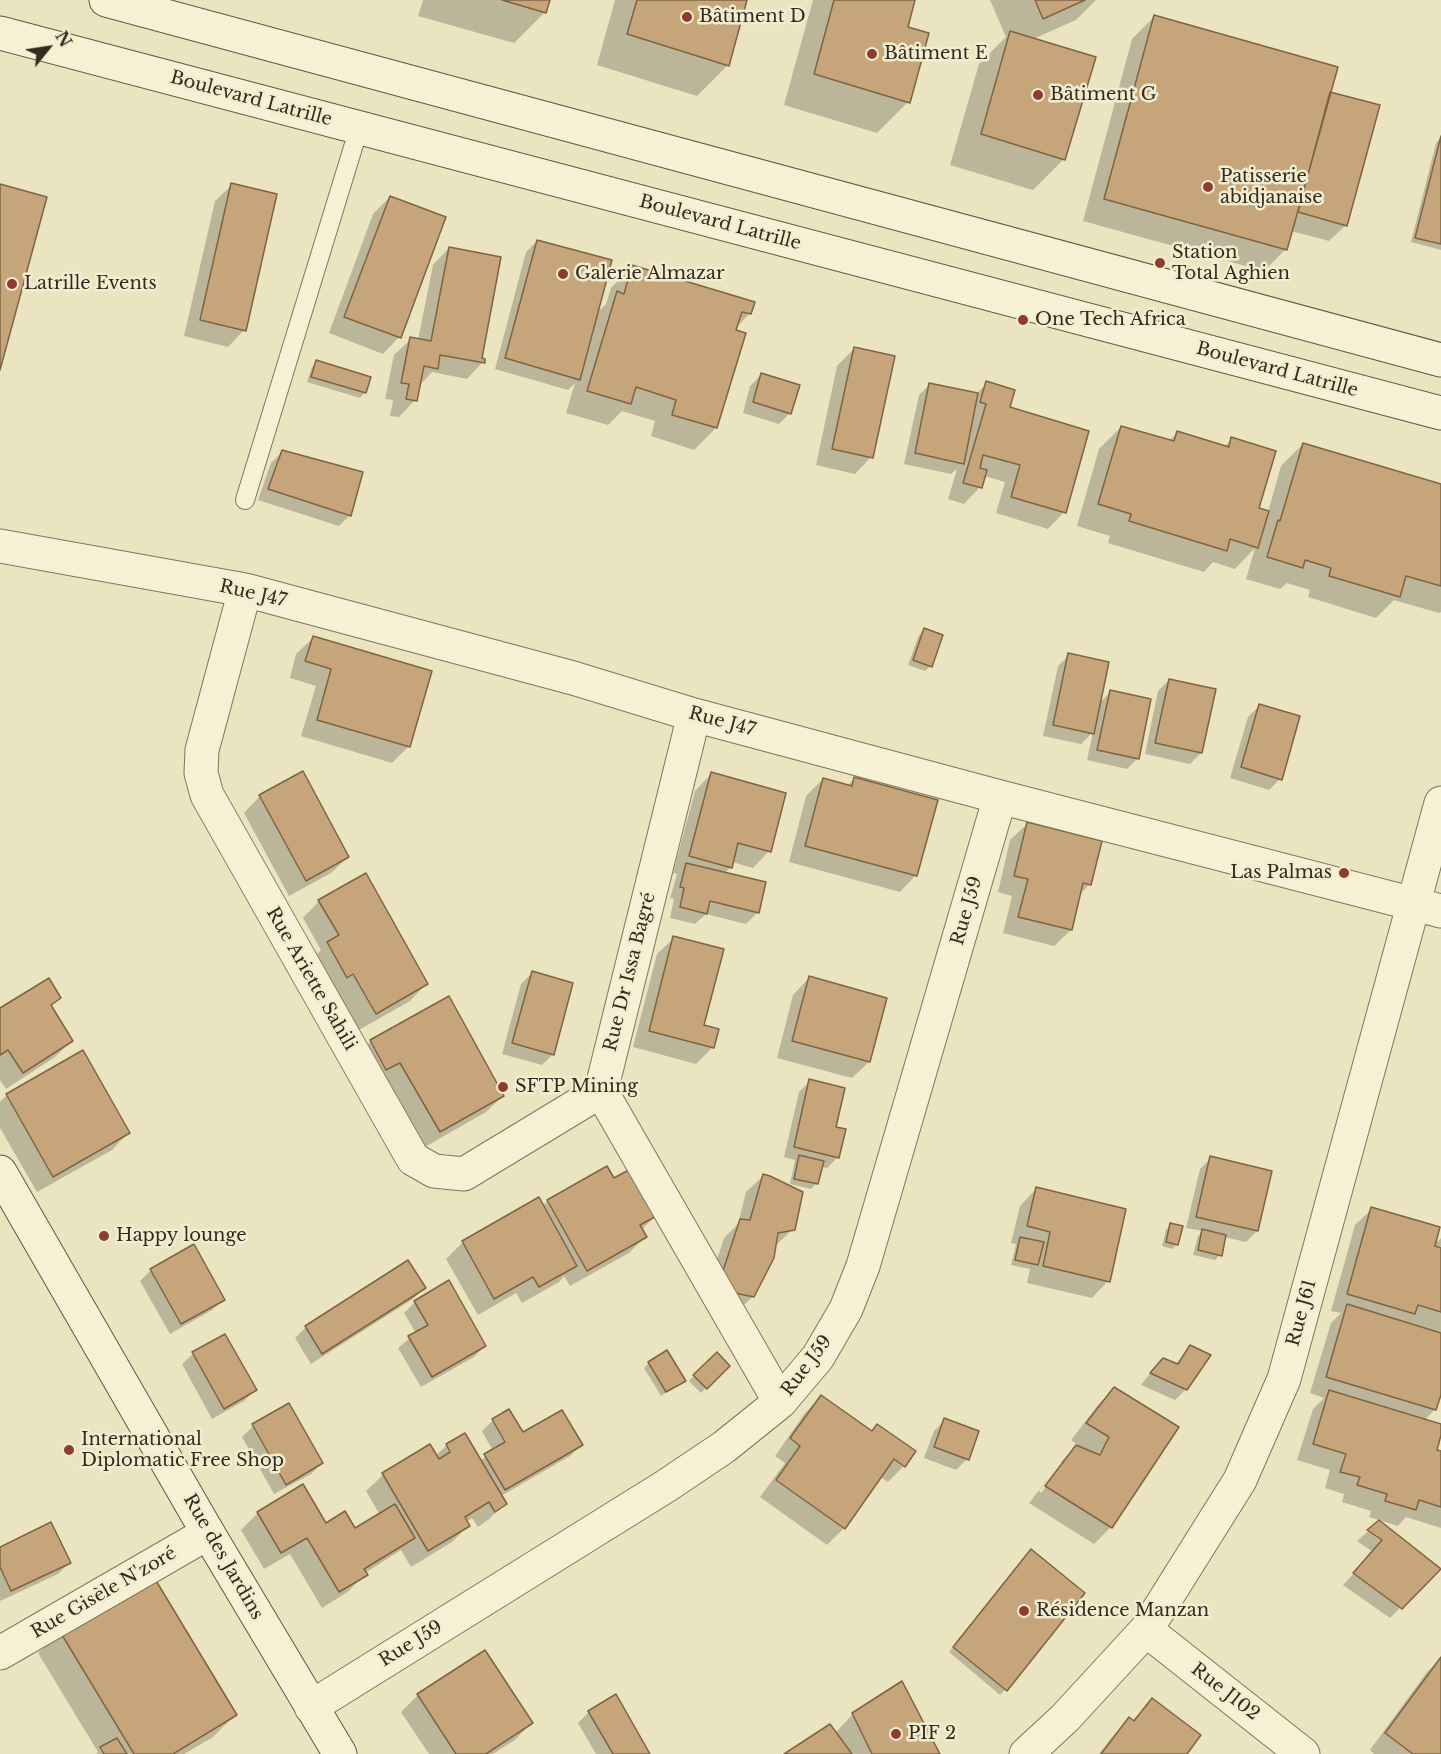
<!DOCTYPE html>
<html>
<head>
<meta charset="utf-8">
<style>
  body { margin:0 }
  #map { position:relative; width:1441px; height:1754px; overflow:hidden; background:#eae4c1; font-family:"Libre Baskerville",serif }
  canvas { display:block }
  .north { position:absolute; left:18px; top:18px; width:60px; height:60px; -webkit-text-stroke:4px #f2edd0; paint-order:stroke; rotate:60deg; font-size:16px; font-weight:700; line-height:24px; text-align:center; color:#332b1d }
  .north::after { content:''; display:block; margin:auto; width:21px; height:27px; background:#332b1d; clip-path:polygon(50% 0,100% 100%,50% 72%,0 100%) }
</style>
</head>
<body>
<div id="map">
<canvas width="1441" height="1754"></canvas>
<div class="north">N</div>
</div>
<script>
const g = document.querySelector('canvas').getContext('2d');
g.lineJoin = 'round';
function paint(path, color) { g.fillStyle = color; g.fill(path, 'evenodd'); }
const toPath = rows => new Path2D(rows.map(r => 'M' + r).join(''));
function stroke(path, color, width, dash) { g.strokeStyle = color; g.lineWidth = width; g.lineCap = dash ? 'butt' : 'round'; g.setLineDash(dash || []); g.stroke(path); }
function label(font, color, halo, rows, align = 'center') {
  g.font = font + ' "Libre Baskerville",serif'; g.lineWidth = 5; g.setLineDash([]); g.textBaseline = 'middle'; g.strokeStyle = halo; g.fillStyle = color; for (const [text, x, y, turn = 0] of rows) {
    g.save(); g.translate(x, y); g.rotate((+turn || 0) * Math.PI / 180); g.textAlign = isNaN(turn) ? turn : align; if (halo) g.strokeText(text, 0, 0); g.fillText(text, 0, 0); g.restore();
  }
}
const shadow = toPath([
  [423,0,548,0,545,12,514,43,418,16],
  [615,0,745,0,728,65,697,96,597,65],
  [813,0,914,0,906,28,908,102,877,133,784,105],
  [990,0,1096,0,1076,20,1033,39,1064,159,1033,190,950,165,979,64,1006,37],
  [1154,17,1329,93,1346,225,1329,241,1291,231,1286,249,1264,271,1083,221,1132,39],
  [1441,138,1441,250,1411,242,1436,143],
  [232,185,244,330,228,347,184,336,215,201],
  [390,197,444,218,399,337,383,354,329,333,373,214],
  [537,241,596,314,606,304,611,288,633,266,750,313,736,328,716,428,694,450,651,436,655,421,622,411,608,425,566,413,575,383,568,390,495,369,526,252],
  [449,248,480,359,483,362,467,379,432,372,420,385,415,400,399,417,390,416,393,400,385,399,394,355,411,339,418,340,433,265],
  [854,349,871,457,855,474,816,465,837,366],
  [317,362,365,392,360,398,307,382,312,367],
  [761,375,790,413,779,424,743,413,750,386],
  [987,383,1008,408,1064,512,1048,529,996,513,1005,482,984,476,980,487,964,504,948,499,957,469,951,474,904,464,919,395,930,384,976,394],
  [1121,427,1169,441,1177,433,1224,447,1232,439,1257,509,1268,512,1281,466,1303,444,1441,485,1441,612,1439,613,1394,600,1376,618,1308,597,1310,590,1287,583,1280,589,1246,579,1255,548,1235,569,1213,562,1204,572,1108,543,1110,536,1077,526,1099,449],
  [282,452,350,515,339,526,258,500,271,463],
  [924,630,930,666,925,671,908,665,919,635],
  [313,638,409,746,392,763,301,736,316,686,290,678,296,654],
  [1069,655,1098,704,1111,692,1138,758,1127,769,1087,760,1093,732,1081,744,1043,736,1058,666],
  [1169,680,1201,753,1190,764,1145,754,1158,691],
  [1259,706,1280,779,1269,790,1230,778,1248,717],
  [711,774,769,851,753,868,732,862,731,867,724,874,764,884,757,913,746,924,706,914,695,924,670,918,674,899,670,898,677,874,673,873,695,791],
  [823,779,847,786,854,779,916,875,900,892,789,862,806,796],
  [260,796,348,857,331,873,289,896,244,813],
  [1027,824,1090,884,1079,895,1071,930,1054,946,1003,933,1012,896,998,892,1010,840],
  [319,901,426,984,410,1001,359,1030,336,990,330,993,311,960,321,950,303,918],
  [674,938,703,1026,713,1047,696,1064,633,1047,657,954],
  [532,973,553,1054,542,1065,502,1054,521,984],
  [809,978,869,1062,852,1078,777,1058,793,995],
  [59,998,50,1007,71,1041,55,1057,6,1089,0,1080,0,1010],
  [448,998,503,1096,486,1112,423,1148,354,1058,370,1042],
  [810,1081,834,1128,838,1157,827,1168,821,1167,816,1184,811,1189,790,1184,795,1160,784,1157,799,1092],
  [7,1095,128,1133,112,1150,37,1192,0,1128,0,1102],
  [1211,1158,1257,1231,1246,1242,1224,1237,1220,1255,1215,1260,1193,1255,1198,1236,1203,1231,1186,1228,1200,1169],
  [763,1176,793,1229,774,1247,753,1296,736,1313,705,1295,724,1238,738,1224,746,1192],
  [614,1180,660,1212,641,1230,645,1237,629,1253,570,1286,564,1276,559,1282,522,1303,516,1293,478,1315,446,1259,463,1242,542,1206,548,1201],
  [1036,1189,1108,1281,1092,1298,1027,1283,1030,1269,1011,1265,1016,1244,1011,1243,1020,1206],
  [1372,1209,1434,1245,1441,1238,1441,1332,1439,1334,1441,1335,1441,1390,1435,1409,1424,1421,1441,1426,1435,1451,1441,1453,1441,1528,1406,1517,1398,1526,1369,1517,1371,1511,1342,1502,1344,1494,1325,1488,1330,1470,1297,1460,1313,1409,1324,1398,1310,1393,1331,1323,1341,1313,1331,1311,1355,1225],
  [1171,1225,1177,1244,1172,1249,1162,1246,1166,1230],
  [151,1270,223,1300,212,1310,170,1334,140,1281],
  [424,1288,413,1299,311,1364,295,1338,306,1327],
  [415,1302,485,1346,474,1357,421,1387,398,1348,416,1333,404,1313],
  [224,1336,255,1390,244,1401,212,1419,182,1364,193,1354],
  [1190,1347,1186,1389,1175,1400,1141,1385,1152,1371,1175,1365],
  [717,1354,728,1366,701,1393,689,1381],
  [649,1363,684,1381,661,1396,644,1368],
  [1114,1388,1177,1428,1111,1527,1094,1544,1029,1503,1061,1462,1039,1491,1041,1493,1065,1462,1061,1462,1078,1445,1071,1440,1098,1405],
  [821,1397,904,1466,888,1482,880,1477,844,1528,827,1545,760,1497,785,1463,775,1456,805,1413],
  [289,1405,322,1463,311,1474,274,1494,242,1437,253,1426],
  [509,1411,522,1434,581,1445,570,1456,501,1496,505,1504,488,1520,478,1527,472,1518,466,1522,468,1526,452,1542,411,1567,401,1550,365,1573,349,1591,322,1608,290,1554,264,1569,241,1530,258,1513,354,1530,380,1515,366,1491,383,1475,430,1446,435,1456,447,1445,464,1435,480,1461,493,1451,482,1431,493,1420],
  [945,1420,967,1459,956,1470,924,1458,934,1431],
  [1379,1522,1438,1569,1390,1618,1343,1585,1373,1552,1357,1541],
  [0,1548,69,1563,58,1574,0,1601],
  [1026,1556,1005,1690,1000,1695,949,1652],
  [60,1631,235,1715,213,1737,184,1754,96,1754,98,1752,38,1653],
  [1441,1658,1441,1754,1374,1754,1370,1750,1427,1672],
  [418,1695,531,1723,515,1740,493,1754,429,1754,401,1712],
  [1152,1700,1185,1754,1099,1754,1113,1736,1129,1719,1132,1721],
  [589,1712,648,1754,596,1754,578,1723],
  [853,1714,939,1754,786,1754,835,1733]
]);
const building = toPath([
  [502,0,550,0,546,13,502,0],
  [637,0,747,0,729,66,627,34,637,0],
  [834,0,915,0,908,27,929,33,910,103,814,74,834,0],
  [1035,0,1085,0,1043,19,1035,0],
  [1154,15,1338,67,1287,250,1104,199,1154,15],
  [1010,31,1096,57,1065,160,981,134,1010,31],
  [1330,92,1380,105,1347,226,1298,212,1330,92],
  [1441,136,1441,244,1415,238,1441,136],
  [231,183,277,194,246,331,200,320,231,183],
  [0,184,47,197,0,370,0,184],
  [390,196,446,217,401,338,344,317,390,196],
  [537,240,612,260,580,380,505,358,537,240],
  [449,247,501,257,482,358,485,359,485,363,440,355,438,369,424,366,417,401,406,399,409,384,401,383,410,337,431,341,449,247],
  [632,265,755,302,751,314,742,312,736,330,746,333,717,428,672,415,676,400,636,387,631,404,587,391,617,291,624,294,632,265],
  [854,347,895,356,873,458,832,449,854,347],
  [316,360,371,377,366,393,311,377,316,360],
  [761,373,800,385,791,414,753,402,761,373],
  [986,381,1015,390,1010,407,1089,431,1066,513,1011,497,1020,465,983,455,980,468,987,470,982,488,963,483,986,404,980,402,986,381],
  [929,383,978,393,964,464,915,453,929,383],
  [1121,426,1174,441,1177,431,1229,447,1231,437,1276,451,1259,508,1269,511,1258,548,1230,539,1227,551,1129,521,1131,514,1098,504,1121,426],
  [1303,443,1441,484,1441,586,1406,576,1400,597,1329,576,1331,568,1305,560,1303,568,1267,557,1278,520,1280,521,1303,443],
  [282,450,363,472,351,516,268,489,282,450],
  [924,628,943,635,932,667,913,660,924,628],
  [313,636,432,671,410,747,317,720,331,669,305,661,313,636],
  [1068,653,1109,662,1094,734,1053,725,1068,653],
  [1169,679,1216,689,1202,753,1155,743,1169,679],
  [1110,690,1151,699,1139,759,1097,750,1110,690],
  [1259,704,1300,716,1282,780,1241,767,1259,704],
  [303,771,349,857,306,881,259,795,303,771],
  [711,772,786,793,771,852,738,843,732,868,689,856,711,772],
  [854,777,938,800,917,876,805,846,823,778,852,786,854,777],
  [1027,822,1102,841,1091,885,1083,883,1072,930,1018,917,1028,879,1014,876,1027,822],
  [686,863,766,882,759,913,710,901,707,914,680,907,684,888,680,887,686,863],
  [366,873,428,984,376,1014,353,974,347,978,327,942,339,935,318,900,366,873],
  [673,936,724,949,704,1025,719,1029,714,1048,649,1031,673,936],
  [532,971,573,983,554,1055,512,1043,532,971],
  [809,976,887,998,870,1062,792,1041,809,976],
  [49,978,61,998,51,1005,73,1041,23,1073,8,1050,0,1055,0,1008,49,978],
  [449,996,504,1096,440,1132,400,1063,386,1070,370,1040,449,996],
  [83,1050,130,1133,53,1177,6,1094,83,1050],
  [809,1079,845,1088,836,1127,846,1129,839,1158,794,1147,809,1079],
  [799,1155,824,1161,818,1184,794,1179,799,1155],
  [1210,1156,1272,1171,1258,1231,1196,1217,1210,1156],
  [607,1166,614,1178,636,1166,662,1213,640,1225,647,1237,587,1271,547,1200,607,1166],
  [763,1174,770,1176,803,1192,795,1230,778,1233,774,1258,754,1297,725,1291,721,1277,740,1219,750,1220,763,1174],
  [1036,1187,1126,1209,1110,1282,1043,1266,1050,1232,1027,1226,1036,1187],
  [539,1197,577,1266,539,1287,533,1277,494,1299,462,1241,539,1197],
  [1371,1207,1440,1227,1435,1246,1441,1248,1441,1312,1418,1305,1415,1314,1347,1294,1371,1207],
  [1170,1223,1183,1226,1178,1245,1166,1242,1170,1223],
  [1202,1229,1226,1235,1222,1256,1198,1250,1202,1229],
  [1020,1237,1044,1242,1038,1265,1015,1260,1020,1237],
  [194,1244,225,1300,181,1324,150,1269,194,1244],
  [408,1260,426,1288,322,1354,305,1326,408,1260],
  [449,1280,486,1346,432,1377,408,1336,428,1325,414,1301,449,1280],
  [1347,1304,1441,1333,1441,1395,1436,1410,1326,1377,1347,1304],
  [225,1334,257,1390,224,1409,192,1352,225,1334],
  [1190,1345,1211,1355,1187,1390,1150,1373,1163,1358,1178,1364,1190,1345],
  [667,1350,686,1381,666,1392,648,1362,667,1350],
  [717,1352,730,1366,707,1389,693,1375,717,1352],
  [1114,1387,1179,1427,1112,1528,1045,1486,1076,1445,1100,1455,1109,1437,1086,1423,1114,1387],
  [1329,1390,1441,1424,1441,1435,1437,1450,1441,1451,1441,1507,1419,1500,1416,1510,1385,1501,1387,1494,1357,1485,1360,1477,1340,1472,1346,1454,1313,1444,1329,1390],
  [821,1395,872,1431,877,1424,916,1451,905,1467,894,1459,845,1529,776,1480,800,1446,790,1438,821,1395],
  [289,1403,323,1463,286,1485,252,1424,289,1403],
  [509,1409,523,1432,562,1410,583,1445,505,1490,484,1454,505,1442,492,1419,509,1409],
  [944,1418,979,1431,969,1460,934,1447,944,1418],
  [465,1433,507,1504,495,1512,489,1502,465,1517,470,1526,428,1551,382,1473,430,1444,439,1459,450,1452,446,1444,465,1433],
  [303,1484,326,1523,345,1511,355,1528,395,1504,415,1538,364,1569,368,1575,339,1592,307,1538,281,1553,257,1512,303,1484],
  [1379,1520,1441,1569,1402,1609,1353,1573,1382,1540,1367,1530,1379,1520],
  [51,1522,71,1563,11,1591,0,1567,0,1547,51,1522],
  [1031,1549,1085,1593,1007,1691,953,1647,1031,1549],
  [152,1574,237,1715,173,1754,134,1754,59,1630,152,1574],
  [485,1650,533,1723,486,1754,456,1754,417,1694,485,1650],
  [1441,1657,1441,1754,1413,1754,1385,1733,1441,1657],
  [902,1681,940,1754,872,1754,852,1713,902,1681],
  [616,1694,650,1754,613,1754,588,1711,616,1694],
  [1152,1698,1201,1735,1187,1754,1101,1754,1129,1717,1134,1721,1152,1698],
  [830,1724,852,1754,784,1754,830,1724],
  [117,1738,127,1754,104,1754,100,1747,117,1738]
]);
const lane = toPath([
  [245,500,359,128]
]);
const street = toPath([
  [0,546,245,590,573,678,694,715,1000,797,1441,911],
  [245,590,202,750,201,773,207,795,413,1159,434,1171,464,1174,601,1091],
  [694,715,601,1091,780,1402],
  [1146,1630,1303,1754],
  [0,1653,208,1533],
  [311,1707,666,1486,724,1447,780,1402,818,1357,846,1309,863,1266,1000,797],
  [1026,1754,1065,1718,1146,1630,1240,1480,1284,1379,1441,803]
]);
const secondary = toPath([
  [106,0,1441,360],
  [0,33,1441,413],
  [0,1172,208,1533,340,1754]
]);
const markers = [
  [687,17,6,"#8d3c2f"],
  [872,54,6,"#8d3c2f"],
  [1038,95,6,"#8d3c2f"],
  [1208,187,6,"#8d3c2f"],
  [1160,263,6,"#8d3c2f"],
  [563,274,6,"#8d3c2f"],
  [12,284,6,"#8d3c2f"],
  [1023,320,6,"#8d3c2f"],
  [1344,873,6,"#8d3c2f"],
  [503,1087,6,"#8d3c2f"],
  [104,1236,6,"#8d3c2f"],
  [69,1450,6,"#8d3c2f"],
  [1024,1611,6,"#8d3c2f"],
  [896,1734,6,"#8d3c2f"]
];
const poiNames = [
  ["Bâtiment D",699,17],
  ["Bâtiment E",884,54],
  ["Bâtiment G",1050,95],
  ["Patisserie",1220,177],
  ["abidjanaise",1220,198],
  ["Station",1172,253],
  ["Total Aghien",1172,274],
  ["Galerie Almazar",575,274],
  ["Latrille Events",24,284],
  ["One Tech Africa",1035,320],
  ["Las Palmas",1332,873,"right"],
  ["SFTP Mining",515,1087],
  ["Happy lounge",116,1236],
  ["International",81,1440],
  ["Diplomatic Free Shop",81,1461],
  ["Résidence Manzan",1036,1611],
  ["PIF 2",908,1734]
];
const streetNames = [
  ["Boulevard Latrille",251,99,15],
  ["Boulevard Latrille",720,223,15],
  ["Boulevard Latrille",1277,370,15],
  ["Rue J47",253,594,13],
  ["Rue J47",722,722,15],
  ["Rue J59",967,911,-74],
  ["Rue Dr Issa Bagré",630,972,-76],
  ["Rue Ariette Sahili",311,979,60],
  ["Rue J61",1302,1313,-75],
  ["Rue J59",807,1366,-53],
  ["Rue des Jardins",223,1557,60],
  ["Rue Gisèle N'zoré",104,1593,-30],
  ["Rue J59",411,1644,-32],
  ["Rue J102",1225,1692,38]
];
paint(shadow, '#0003');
paint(building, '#c6a57a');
stroke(building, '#7f6342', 1.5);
stroke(lane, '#82755a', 20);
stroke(street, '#82755a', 35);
stroke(secondary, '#64563e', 35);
stroke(lane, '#f6f1d4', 18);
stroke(street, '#f6f1d4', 33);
stroke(secondary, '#f6f1d4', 33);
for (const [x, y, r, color] of markers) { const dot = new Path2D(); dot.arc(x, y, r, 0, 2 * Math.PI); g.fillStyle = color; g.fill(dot); stroke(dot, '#f2edd0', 2); }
label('18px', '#332b1d', '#f2edd0', poiNames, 'left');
label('18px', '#332b1d', '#f2edd0', streetNames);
</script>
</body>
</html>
